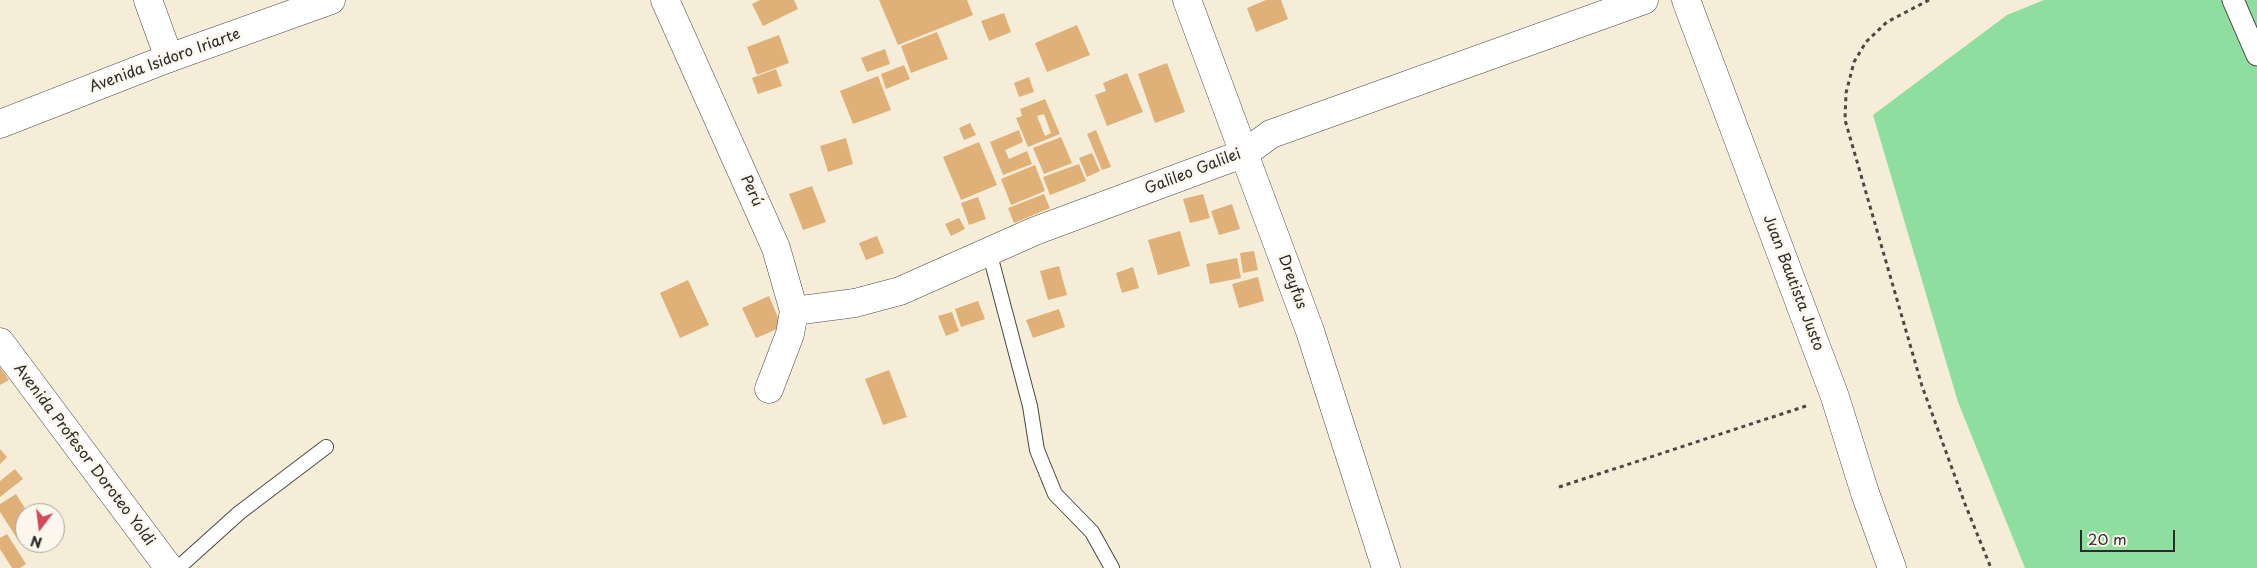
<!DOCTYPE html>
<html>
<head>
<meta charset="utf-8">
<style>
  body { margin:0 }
  #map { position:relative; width:2257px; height:568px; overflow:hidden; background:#f5edd8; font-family:"Playpen Sans",sans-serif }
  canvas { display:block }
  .north { position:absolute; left:15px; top:503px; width:50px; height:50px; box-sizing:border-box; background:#fbf7ec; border:1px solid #a8a59f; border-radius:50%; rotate:195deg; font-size:14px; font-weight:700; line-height:20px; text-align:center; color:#2b2b2b }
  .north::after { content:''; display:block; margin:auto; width:18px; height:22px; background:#d1495b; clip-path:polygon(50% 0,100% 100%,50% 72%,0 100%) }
  .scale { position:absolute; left:2080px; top:530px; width:95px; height:22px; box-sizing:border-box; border:2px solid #2b2b2b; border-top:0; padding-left:6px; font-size:15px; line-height:18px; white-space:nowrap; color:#2b2b2b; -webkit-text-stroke:4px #fbf7ec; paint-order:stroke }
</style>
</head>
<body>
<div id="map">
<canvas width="2257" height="568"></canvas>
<div class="north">N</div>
<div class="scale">20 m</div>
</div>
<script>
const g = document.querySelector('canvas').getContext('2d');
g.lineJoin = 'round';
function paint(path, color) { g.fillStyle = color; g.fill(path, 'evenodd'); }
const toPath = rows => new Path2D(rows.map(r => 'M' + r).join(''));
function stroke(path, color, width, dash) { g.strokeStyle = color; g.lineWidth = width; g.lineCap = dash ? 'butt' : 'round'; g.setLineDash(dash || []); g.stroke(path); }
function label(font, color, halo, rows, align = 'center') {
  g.font = font + ' "Playpen Sans",sans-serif'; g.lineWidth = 5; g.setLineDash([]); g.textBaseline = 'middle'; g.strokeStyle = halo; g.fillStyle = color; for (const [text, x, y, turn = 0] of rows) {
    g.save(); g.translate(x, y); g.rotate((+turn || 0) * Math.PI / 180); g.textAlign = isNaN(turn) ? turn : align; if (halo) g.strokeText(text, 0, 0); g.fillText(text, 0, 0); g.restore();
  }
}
const green = toPath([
  [2044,0,2257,0,2257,568,2025,568,1958,402,1873,115,2007,15]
]);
const building = toPath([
  [760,0,794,0,798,9,763,26,752,4],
  [879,0,967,0,973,15,898,45],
  [1266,0,1281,0,1288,19,1256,32,1247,8],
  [1004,13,1011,32,989,41,981,21],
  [1077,25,1090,55,1047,72,1035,43],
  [937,32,948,59,911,73,901,46],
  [779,35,789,63,757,75,747,47],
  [885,49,890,64,867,72,861,58],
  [1167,63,1185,112,1155,123,1138,74],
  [904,65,910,79,886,89,881,74],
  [776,69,782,86,758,94,752,78],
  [1127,73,1143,112,1107,126,1095,95,1106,91,1103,83],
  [878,76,891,110,853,124,840,91],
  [1029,77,1034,92,1019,97,1014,83],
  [1045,99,1060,134,1028,147,1016,118,1022,116,1020,109],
  [1044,114,1051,133,1045,136,1037,116],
  [970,123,976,135,964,140,959,128],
  [1019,130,1023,142,1005,150,1009,159,1027,151,1032,164,1003,175,990,142],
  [1096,130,1111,167,1102,170,1087,134],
  [1061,137,1072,163,1044,174,1033,148],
  [846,138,853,164,828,172,820,146],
  [979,142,997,185,961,200,943,157],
  [1092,153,1100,171,1087,177,1079,158],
  [1079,164,1086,181,1050,195,1043,177],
  [1035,165,1045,191,1011,205,1001,179],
  [812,186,826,222,803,230,789,194],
  [1044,194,1050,208,1014,223,1008,208],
  [1203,194,1210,218,1190,223,1183,199],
  [978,197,986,219,969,225,961,203],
  [1232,204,1240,229,1219,235,1211,211],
  [959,218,965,229,951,236,945,224],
  [1180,231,1190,266,1158,275,1148,240],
  [877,236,884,253,866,260,859,243],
  [1254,251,1258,270,1243,273,1240,253],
  [1237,258,1241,278,1210,284,1206,264],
  [1059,266,1067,295,1048,300,1040,271],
  [1133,267,1139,288,1122,293,1116,273],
  [1258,277,1264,301,1239,308,1232,284],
  [688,280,709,325,680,338,660,293],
  [769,296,782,327,756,338,742,308],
  [978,301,985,319,961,327,955,309],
  [1059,309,1065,327,1033,338,1026,320],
  [952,312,959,331,946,336,938,316],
  [0,367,9,380,0,385],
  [889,370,907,417,883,425,865,379],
  [0,449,7,457,0,464],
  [15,469,23,479,0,497,0,481],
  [16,494,28,513,25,513,25,540,20,543,0,512,0,504],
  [7,534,26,564,20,568,12,568,0,549,0,538]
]);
const path = toPath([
  [1929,0,1887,22,1866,42,1854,62,1846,93,1845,120,1922,386,1965,504,1991,568],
  [1559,487,1806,406]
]);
const service = toPath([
  [989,251,1030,406,1037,450,1055,494,1092,532,1112,568],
  [178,568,239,513,326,447]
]);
const pedestrian = toPath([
  [2233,0,2257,55]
]);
const minor = toPath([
  [148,0,169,58],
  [665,0,776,248,794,311,790,334,769,389],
  [1187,0,1310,331,1386,568],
  [1686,0,1835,397,1865,493,1892,568],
  [794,311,855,303,900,291,1035,231,1245,153,1271,134,1644,0],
  [0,342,169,568]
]);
const tertiary = toPath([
  [0,124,169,58,331,0]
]);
const streetNames = [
  ["Avenida Isidoro Iriarte",165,61,-20],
  ["Galileo Galilei",1193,172,-21],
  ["Perú",751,191,66],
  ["Dreyfus",1292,282,70],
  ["Juan Bautista Justo",1793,283,69],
  ["Avenida Profesor Doroteo Yoldi",84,455,53]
];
paint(green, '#8dde9f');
paint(building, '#dfb179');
stroke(service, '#494845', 16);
stroke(pedestrian, '#494845', 23);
stroke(minor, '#494845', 29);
stroke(tertiary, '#494845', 29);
stroke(path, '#494845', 3, [4, 4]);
stroke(service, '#fff', 14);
stroke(pedestrian, '#fff', 21);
stroke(minor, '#fff', 28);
stroke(tertiary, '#fff', 28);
label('15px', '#2b2b2b', '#fbf7ec', streetNames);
</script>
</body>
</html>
